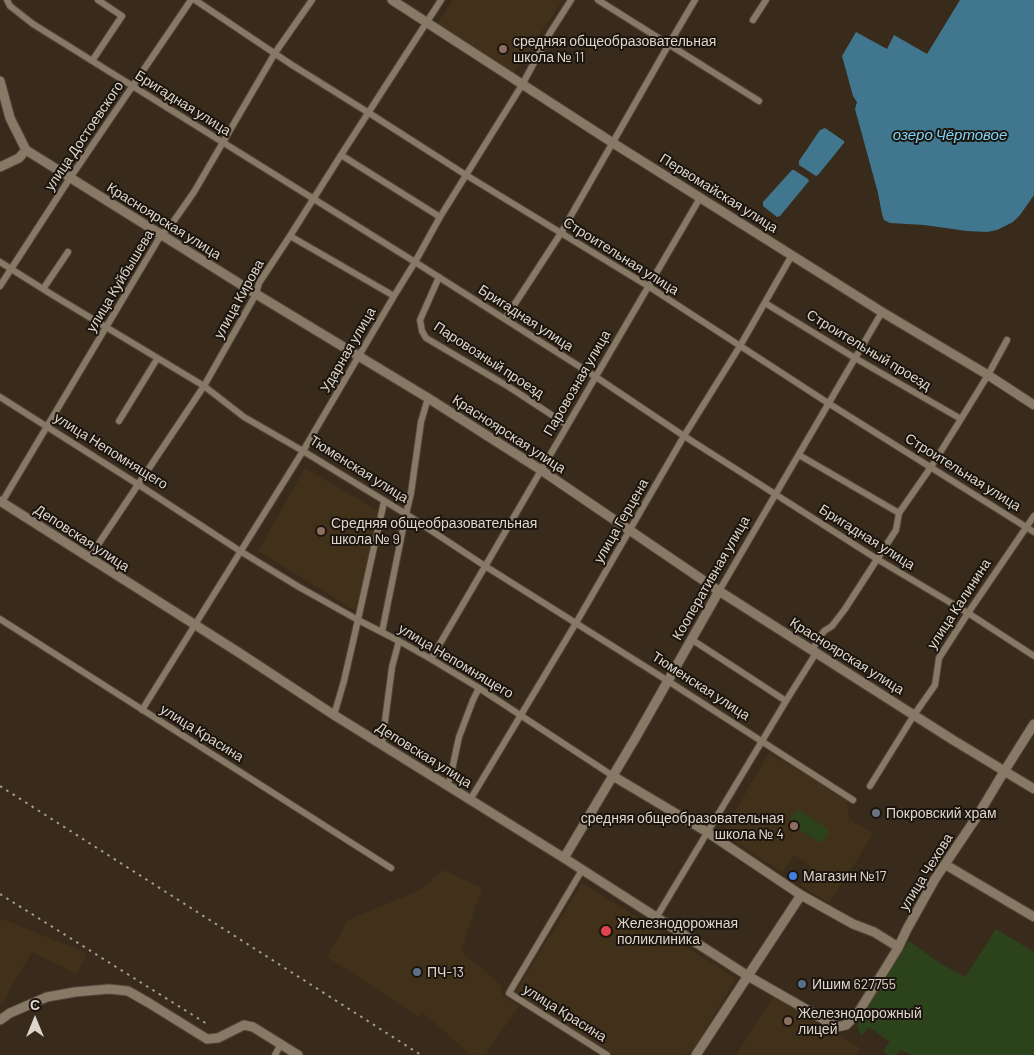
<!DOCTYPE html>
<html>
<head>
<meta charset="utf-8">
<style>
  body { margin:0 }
  #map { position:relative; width:1034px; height:1055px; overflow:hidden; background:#382b1b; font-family:Barlow,sans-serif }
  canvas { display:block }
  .north { position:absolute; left:10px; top:995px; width:50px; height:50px; -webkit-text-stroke:4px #1b150e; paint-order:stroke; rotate:0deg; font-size:14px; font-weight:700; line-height:20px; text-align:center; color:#ded6cc }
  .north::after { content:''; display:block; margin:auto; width:18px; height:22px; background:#ded6cc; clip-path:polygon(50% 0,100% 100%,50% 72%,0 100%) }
</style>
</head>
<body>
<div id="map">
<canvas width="1034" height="1055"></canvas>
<div class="north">С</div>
</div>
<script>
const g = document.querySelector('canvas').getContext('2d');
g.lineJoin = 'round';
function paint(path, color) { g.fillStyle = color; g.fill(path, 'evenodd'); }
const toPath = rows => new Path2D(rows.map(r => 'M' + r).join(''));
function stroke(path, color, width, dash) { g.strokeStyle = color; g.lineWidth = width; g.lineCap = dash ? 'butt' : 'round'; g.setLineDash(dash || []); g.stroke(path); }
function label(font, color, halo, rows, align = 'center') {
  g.font = font + ' Barlow,sans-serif'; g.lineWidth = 4; g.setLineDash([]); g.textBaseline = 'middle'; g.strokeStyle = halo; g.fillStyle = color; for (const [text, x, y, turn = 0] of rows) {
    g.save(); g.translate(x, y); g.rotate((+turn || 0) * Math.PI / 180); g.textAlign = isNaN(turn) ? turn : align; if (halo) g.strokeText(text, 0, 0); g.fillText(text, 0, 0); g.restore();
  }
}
const built = toPath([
  [453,0,563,0,514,73,436,25],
  [305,468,378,511,356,611,258,551],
  [769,753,846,798,850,820,874,833,829,903,800,885,811,866,794,855,782,872,722,833],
  [443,870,482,888,461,951,502,986,500,990,503,992,502,995,519,1006,486,1054,483,1055,471,1055,422,1012,419,1017,327,957,348,920,420,890],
  [582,883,736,978,693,1051,685,1055,608,1055,513,996],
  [0,918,87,953,77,974,32,952,9,991,3,1006,0,1004],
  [776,993,860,1048,856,1055,736,1055]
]);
const green = toPath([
  [796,811,801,811,826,828,828,830,828,833,824,840,820,842,817,841,791,824,791,817],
  [996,929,1034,952,1034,1055,912,1055,901,1050,896,1055,889,1055,883,1051,890,1042,869,1027,861,1036,857,1024,909,941,941,964,965,977]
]);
const water = toPath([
  [960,0,1034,0,1034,195,1020,215,1013,222,997,230,987,232,967,231,924,225,890,223,884,220,882,214,878,193,855,109,857,102,853,96,842,56,856,32,887,49,894,35,927,54],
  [825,128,844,141,844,143,818,175,816,176,799,165,799,161,820,130],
  [792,170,794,170,808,179,809,181,780,216,777,217,763,206,763,202]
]);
const street = toPath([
  [7,0,10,6,33,24,415,262,596,377,684,436,877,559,968,613,1034,656],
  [195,0,292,65,369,113,466,175,648,286,828,403,1034,532],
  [598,0,759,101],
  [753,20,766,0],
  [92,61,122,16,98,0],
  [341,155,440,217],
  [290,236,394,296],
  [0,262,51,294,204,386,244,417,303,451,406,514,485,566,668,681,853,800],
  [439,277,420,320,422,331,426,338,509,387,567,425],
  [0,286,70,178,191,0],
  [43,289,68,252],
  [765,303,855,358,961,419],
  [505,319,561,233,669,44,695,0],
  [0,397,139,485,240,551,299,587,358,620,399,641,431,659,479,688,613,776],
  [119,421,157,359],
  [799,455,899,513],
  [2,502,161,235,171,225,194,192,275,53,312,0],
  [89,558,204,386,256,294,259,283,290,236,341,155,441,0],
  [719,591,882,312],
  [0,619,391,868],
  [382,632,406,514,411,493,421,422,428,398],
  [691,639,786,701],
  [812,650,824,631,832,626,845,609,896,530,899,513,931,467,961,419,988,375,1007,340],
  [431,659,700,198],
  [142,710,303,451,394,296,415,262,440,217,522,85,550,33,571,0],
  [334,715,344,681,355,633,384,502],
  [382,744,392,667,399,641],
  [450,779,459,737,473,700,479,688],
  [870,786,914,715,935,685,939,658,968,613,1034,516],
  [470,800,576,623,684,436,740,346,792,255],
  [582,870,509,993,607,1055],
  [656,918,786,701,816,653],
  [275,1055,281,1044]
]);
const secondary = toPath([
  [392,0,613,143,882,312,988,375,1034,405],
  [0,81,10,118,26,150,256,294,428,398,541,470,719,591,953,740,1034,789],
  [0,167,19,158,26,150],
  [0,501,238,652,334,715,564,858,748,976,837,1027,846,1025,858,1013,898,948,907,929,935,879,978,815,1005,770,1034,724],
  [613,776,707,832,801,895,853,924,874,932,895,945,898,948],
  [564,858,636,737,719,591],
  [946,865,1034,917],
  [0,1020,10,1013,47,997,75,992,109,989,128,991,149,1003,207,1039,218,1038,244,1025,253,1027,298,1055],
  [696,1055,801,895]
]);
const rail = toPath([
  [0,786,421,1055],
  [0,894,207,1024]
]);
const markers = [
  [503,49,5,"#8d6e63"],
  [321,531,5,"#8d6e63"],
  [876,813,5,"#6b7280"],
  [794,826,5,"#8d6e63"],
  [793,876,5,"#3f7fe0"],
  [606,931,6,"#e0444e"],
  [417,972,5,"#5c6f8a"],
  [802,984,5,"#5c6f8a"],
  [788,1021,5,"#8d6e63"]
];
const poiNames = [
  ["средняя общеобразовательная",513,41],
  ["школа № 11",513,57],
  ["Средняя общеобразовательная",331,523],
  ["школа № 9",331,539],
  ["Покровский храм",886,813],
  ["средняя общеобразовательная",784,818,"right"],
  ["школа № 4",784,834,"right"],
  ["Магазин №17",803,876],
  ["Железнодорожная",617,923],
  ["поликлиника",617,939],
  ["ПЧ-13",427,972],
  ["Ишим 627755",812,984],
  ["Железнодорожный",798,1013],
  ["лицей",798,1029]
];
const streetNames = [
  ["Бригадная улица",183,103,32],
  ["улица Достоевского",84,136,-56],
  ["Первомайская улица",719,193,32],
  ["Красноярская улица",164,221,32],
  ["Строительная улица",621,256,32],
  ["улица Куйбышева",120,281,-59],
  ["улица Кирова",239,299,-61],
  ["Бригадная улица",526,318,33],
  ["Ударная улица",348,350,-60],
  ["Строительный проезд",869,350,31],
  ["Паровозный проезд",489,360,33],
  ["Паровозная улица",577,383,-60],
  ["Красноярская улица",509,434,33],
  ["улица Непомнящего",111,451,32],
  ["Тюменская улица",359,469,32],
  ["Строительная улица",963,472,32],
  ["улица Герцена",621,521,-60],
  ["Бригадная улица",867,537,32],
  ["Деповская улица",82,538,33],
  ["Кооперативная улица",711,578,-60],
  ["улица Калинина",959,604,-57],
  ["Красноярская улица",847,656,32],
  ["улица Непомнящего",456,661,31],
  ["Тюменская улица",701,686,33],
  ["улица Красина",202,733,32],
  ["Деповская улица",424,755,32],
  ["улица Чехова",926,872,-58],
  ["улица Красина",565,1013,32]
];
const waterNames = [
  ["озеро Чёртовое",950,135]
];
paint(built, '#41301a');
paint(green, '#2c421b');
paint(water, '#40778e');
stroke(street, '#514639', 8);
stroke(secondary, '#514639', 11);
stroke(street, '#887967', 6);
stroke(secondary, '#887967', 9);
stroke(rail, '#a69c90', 2, [2.5, 5]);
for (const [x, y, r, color] of markers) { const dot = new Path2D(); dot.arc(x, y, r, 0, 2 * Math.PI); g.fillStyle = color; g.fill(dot); stroke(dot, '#1b150e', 2); }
label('14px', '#ded6cc', '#1b150e', poiNames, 'left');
label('14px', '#ded6cc', '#1b150e', streetNames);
label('italic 15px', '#7ed4fa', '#1b150e', waterNames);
</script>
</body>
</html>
